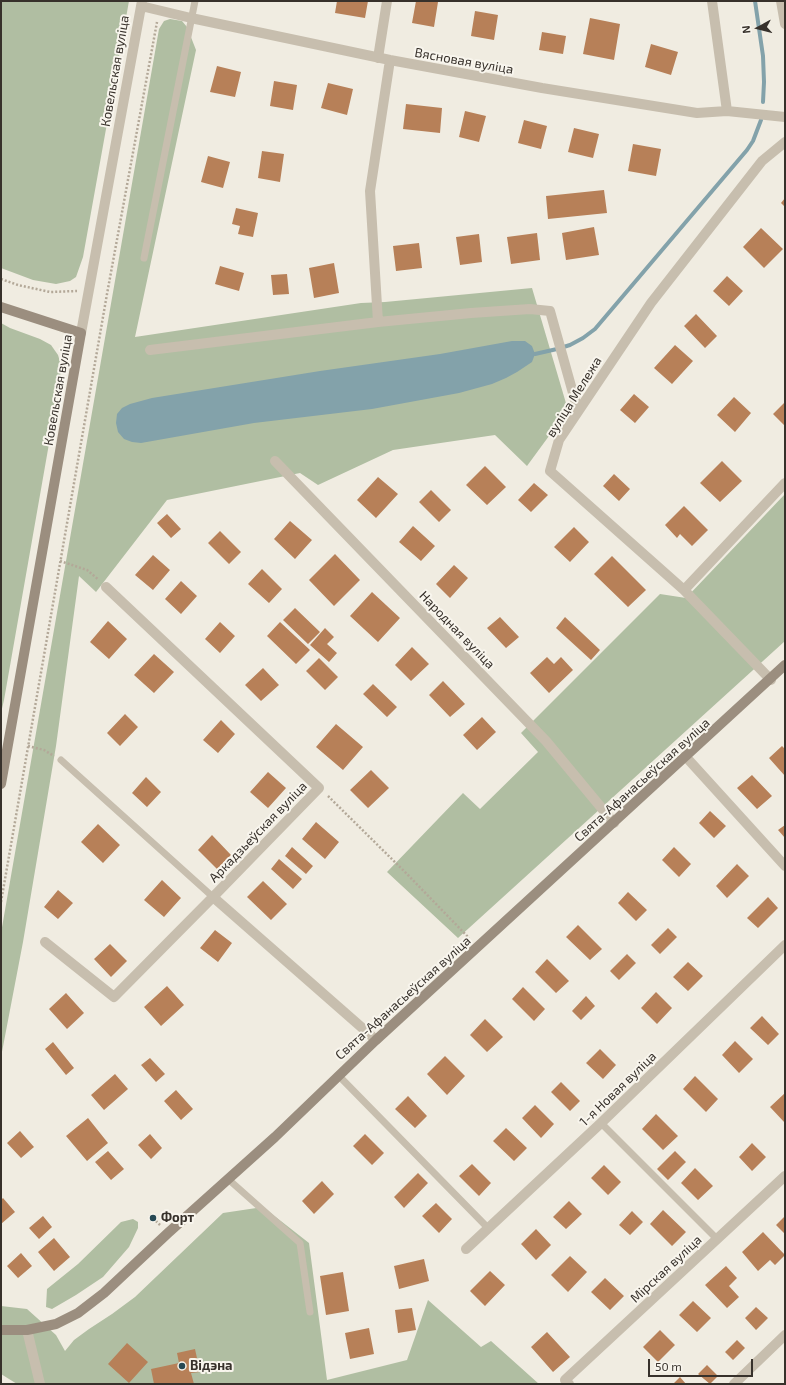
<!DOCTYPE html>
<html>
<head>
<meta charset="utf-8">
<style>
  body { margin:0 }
  #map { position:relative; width:786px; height:1385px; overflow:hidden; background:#f0ece1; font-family:"Exo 2",sans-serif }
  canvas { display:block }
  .frame { position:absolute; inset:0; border:2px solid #37312b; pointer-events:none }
  .north { position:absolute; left:738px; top:8px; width:40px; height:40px; -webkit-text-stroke:3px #f8f5ed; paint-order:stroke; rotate:263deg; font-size:11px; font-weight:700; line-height:16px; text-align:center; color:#37312b }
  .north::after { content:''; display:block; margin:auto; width:14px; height:18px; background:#37312b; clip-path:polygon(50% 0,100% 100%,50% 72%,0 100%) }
  .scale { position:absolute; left:648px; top:1359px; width:105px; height:18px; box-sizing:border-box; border:2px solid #37312b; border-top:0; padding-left:5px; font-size:12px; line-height:14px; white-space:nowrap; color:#37312b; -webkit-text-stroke:3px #f8f5ed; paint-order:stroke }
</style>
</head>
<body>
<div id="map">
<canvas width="786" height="1385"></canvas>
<div class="frame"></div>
<div class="north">N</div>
<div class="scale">50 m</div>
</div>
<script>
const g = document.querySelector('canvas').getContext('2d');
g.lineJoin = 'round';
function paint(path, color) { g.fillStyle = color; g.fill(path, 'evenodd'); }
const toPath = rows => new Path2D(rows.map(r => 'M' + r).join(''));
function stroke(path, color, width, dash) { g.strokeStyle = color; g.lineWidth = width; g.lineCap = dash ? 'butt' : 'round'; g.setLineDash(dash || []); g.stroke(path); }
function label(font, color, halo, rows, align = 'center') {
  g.font = font + ' "Exo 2",sans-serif'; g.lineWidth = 4; g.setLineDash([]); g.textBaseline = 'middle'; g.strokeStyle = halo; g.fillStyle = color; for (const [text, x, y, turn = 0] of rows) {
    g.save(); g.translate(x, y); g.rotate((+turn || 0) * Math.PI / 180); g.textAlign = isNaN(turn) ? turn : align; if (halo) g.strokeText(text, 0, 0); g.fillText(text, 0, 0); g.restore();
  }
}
const green = toPath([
  [1,1,129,1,83,257,76,277,70,281,56,284,33,280,1,268],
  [170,19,182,21,187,27,196,50,135,337,361,303,385,302,532,288,568,410,527,466,495,435,393,450,318,485,300,473,167,500,96,592,79,576,56,746,23,942,1,1057,1,933,159,29,164,21],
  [1,323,10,328,40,339,51,345,58,355,61,365,60,381,4,700,1,713],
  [785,494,785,641,458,938,387,872,463,793,480,809,538,752,521,733,660,594,686,598],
  [263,1207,309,1243,327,1380,407,1360,428,1300,481,1347,491,1341,539,1384,17,1384,1,1374,1,1306,27,1309,56,1335,65,1351,74,1340,89,1329,112,1314,135,1297,223,1213],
  [133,1219,138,1222,138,1228,129,1247,103,1277,76,1295,52,1309,46,1307,47,1289,78,1264,121,1222]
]);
const water = toPath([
  [512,341,525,341,532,346,535,354,532,362,517,372,506,378,492,384,459,393,372,409,254,423,141,443,132,442,124,439,118,432,116,423,117,414,122,408,130,404,152,398,320,371,440,354]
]);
const stream = toPath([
  [755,1,763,56,764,82,763,102],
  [535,354,557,349,570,345,583,338,595,329,747,150,753,141,761,120]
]);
const building = toPath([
  [337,1,368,1,365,18,335,13],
  [416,1,438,2,434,27,412,23],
  [475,11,498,15,494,40,471,36],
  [590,18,620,24,614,60,583,54],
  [542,32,566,36,563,54,539,50],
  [651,44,678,52,671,75,645,67],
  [217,66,241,72,235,97,210,92],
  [274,81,297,85,293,110,270,106],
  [328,83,353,89,347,115,321,108],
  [406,104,442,108,440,133,403,129],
  [465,111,486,116,479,142,459,137],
  [524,120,547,126,541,149,518,143],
  [574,128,599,134,593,158,568,152],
  [633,144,661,149,656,176,628,171],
  [262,151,284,154,280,182,258,178],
  [208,156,230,162,223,188,201,182],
  [604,190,607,213,548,219,546,196],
  [785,198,785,207,781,203],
  [236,208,258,213,253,237,238,234,240,226,232,224],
  [594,227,599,255,566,260,562,233],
  [761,228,783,249,764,268,743,247],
  [537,233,540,260,511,264,507,237],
  [479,234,482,262,460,265,456,237],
  [419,243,422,268,396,271,393,246],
  [334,263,339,293,314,298,309,268],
  [220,266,244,273,239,291,215,284],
  [287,274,289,294,273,295,271,275],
  [727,276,743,291,729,306,713,291],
  [696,314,717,336,705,348,684,326],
  [675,345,693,361,672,384,654,368],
  [634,394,649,407,635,423,620,410],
  [734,397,751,413,735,432,717,415],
  [785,402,785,426,773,414],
  [722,461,742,481,720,502,700,483],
  [485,466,506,487,487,505,466,485],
  [614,474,630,489,619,501,603,486],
  [378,477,398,494,376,518,357,500],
  [534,483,548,495,531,512,518,500],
  [431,490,451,510,439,522,419,502],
  [684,506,708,530,692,546,680,534,677,538,665,525],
  [167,514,181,529,171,538,157,523],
  [290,521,312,540,295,559,274,539],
  [413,526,435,546,421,561,399,542],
  [574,527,589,542,570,562,554,547],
  [220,531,241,552,229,564,208,543],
  [335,554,360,580,334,606,309,580],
  [153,555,170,570,153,590,135,575],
  [612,556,646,590,628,607,594,574],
  [454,565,468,578,450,598,436,584],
  [262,569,282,589,269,603,248,584],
  [181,581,197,596,181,614,165,599],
  [372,592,400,618,378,642,350,616],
  [295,608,320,632,308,644,283,620],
  [500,617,519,637,506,648,487,628],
  [565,617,600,650,591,660,556,628],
  [108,621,127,639,109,659,90,642],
  [220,622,235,636,220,653,205,639],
  [280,622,310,650,296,664,267,636],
  [325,628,334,637,327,644,337,653,329,662,310,645],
  [412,647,429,664,411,681,395,665],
  [154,654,174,672,154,693,134,675],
  [547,657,554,664,561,657,573,670,549,693,530,673],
  [319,658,338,677,325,690,306,671],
  [263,668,279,685,261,701,245,685],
  [443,681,465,704,450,717,429,695],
  [373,684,397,707,387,717,363,694],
  [125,714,138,727,120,746,107,733],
  [482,717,496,732,477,750,463,735],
  [221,720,235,734,218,753,203,740],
  [336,724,363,747,343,770,316,747],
  [782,746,785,749,785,776,769,758],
  [371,770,389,788,368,808,350,790],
  [268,772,286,788,268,808,250,792],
  [752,775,772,796,757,809,737,788],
  [146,777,161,792,147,807,132,793],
  [710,811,726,826,714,838,699,823],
  [316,822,339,842,325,859,302,839],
  [98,824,120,845,103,863,81,842],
  [785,825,785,838,778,830],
  [212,835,231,855,217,869,198,850],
  [292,847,313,866,306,874,285,856],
  [674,847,691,864,679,877,662,860],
  [279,859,302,879,293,889,271,869],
  [737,864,749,876,727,898,716,886],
  [162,880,181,898,164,917,144,900],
  [263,881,287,904,271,920,247,897],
  [58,890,73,903,58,919,44,907],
  [628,892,647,910,636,921,618,903],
  [768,897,778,908,758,928,747,918],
  [578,925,602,949,590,960,566,937],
  [668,928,677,937,660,954,651,945],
  [215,930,232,943,218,962,200,948],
  [110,944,127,961,111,977,94,959],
  [627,954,636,963,619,980,610,971],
  [547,959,569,981,556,993,535,972],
  [688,962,703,976,688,991,673,977],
  [167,986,184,1005,161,1026,144,1007],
  [523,987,545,1009,534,1021,512,999],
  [656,992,672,1008,657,1024,641,1008],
  [66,993,84,1013,67,1029,49,1009],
  [586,996,595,1006,581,1020,572,1011],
  [762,1016,779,1034,768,1045,750,1028],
  [485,1019,503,1037,487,1052,470,1035],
  [735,1041,753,1059,739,1073,722,1055],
  [53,1042,74,1068,66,1075,45,1049],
  [600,1049,616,1065,603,1079,586,1063],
  [445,1056,465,1076,447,1095,427,1074],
  [150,1058,165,1074,156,1082,141,1065],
  [115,1074,128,1089,104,1110,91,1095],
  [695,1076,718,1099,706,1112,683,1089],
  [561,1082,580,1101,570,1111,551,1092],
  [176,1090,193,1109,181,1120,164,1101],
  [785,1093,785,1123,770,1107],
  [408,1096,427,1116,415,1128,395,1109],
  [535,1105,554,1124,541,1138,522,1118],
  [656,1114,678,1136,663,1150,642,1129],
  [88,1118,108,1143,87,1161,66,1136],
  [506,1128,527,1148,514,1161,493,1141],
  [20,1131,34,1147,21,1158,7,1143],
  [150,1134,162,1148,151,1159,138,1145],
  [365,1134,384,1153,372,1165,353,1146],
  [752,1143,766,1157,752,1171,739,1157],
  [108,1151,124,1169,111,1180,95,1162],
  [675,1151,686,1162,668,1180,657,1169],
  [472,1164,491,1183,479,1196,459,1176],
  [604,1165,621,1182,608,1195,591,1178],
  [695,1168,713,1186,698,1200,681,1183],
  [418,1173,428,1183,404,1208,394,1197],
  [322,1181,334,1194,314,1214,302,1201],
  [3,1198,15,1212,1,1224,1,1200],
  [569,1201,582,1214,566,1229,553,1217],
  [436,1203,452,1219,439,1233,422,1216],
  [663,1210,686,1232,672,1246,650,1224],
  [632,1211,643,1222,630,1235,619,1225],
  [43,1216,52,1227,39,1239,29,1228],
  [785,1216,785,1234,776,1225],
  [536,1229,551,1245,536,1260,521,1244],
  [763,1232,785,1255,775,1265,770,1260,758,1271,742,1252],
  [54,1238,70,1257,54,1271,38,1252],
  [21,1253,32,1266,18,1278,7,1266],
  [570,1256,587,1272,568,1292,551,1275],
  [424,1259,429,1281,399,1289,394,1266],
  [726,1266,737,1278,729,1286,739,1297,727,1308,705,1285],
  [490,1271,505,1285,485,1306,470,1291],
  [343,1272,349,1311,326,1315,320,1276],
  [605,1278,624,1296,610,1310,591,1292],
  [693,1301,711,1318,697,1332,679,1315],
  [756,1307,768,1318,756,1330,745,1318],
  [412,1308,416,1330,398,1333,395,1310],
  [369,1328,374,1354,350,1359,345,1333],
  [660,1330,675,1345,658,1362,643,1347],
  [547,1332,570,1357,553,1372,531,1347],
  [737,1340,745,1348,733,1360,725,1352],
  [127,1343,148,1362,129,1383,108,1364],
  [195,1349,200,1372,191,1373,194,1384,154,1384,151,1369,179,1363,177,1353],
  [707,1365,718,1376,710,1384,698,1374],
  [680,1377,686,1384,673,1384]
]);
const path = toPath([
  [1,279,18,285,50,292,77,291],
  [60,561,87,570,99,580],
  [28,746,44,750,54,756],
  [328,796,407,874,469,938],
  [1,902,107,294,157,22],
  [153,1218,160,1225]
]);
const lane = toPath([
  [144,258,195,1],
  [61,760,213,897],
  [338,1075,488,1228],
  [601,1123,717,1239],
  [228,1179,300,1243,310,1312]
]);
const street = toPath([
  [712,1,727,111],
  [781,1,785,24],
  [141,6,191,18,390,60,542,88,697,113,727,111,785,117],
  [378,58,387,1],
  [378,322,370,191,390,60],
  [81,333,142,1],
  [150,350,378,322,471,313,530,309,550,311,578,411],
  [275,461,546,741,614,823],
  [106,587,319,788,213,897,376,1040],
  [684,590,785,483],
  [771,680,684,590,550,471,559,440,651,303,762,161,785,142],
  [686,757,785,866],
  [45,942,114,997,213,897],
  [466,1249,601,1123,785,945],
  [27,1330,40,1384],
  [569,1384,565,1380,785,1176],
  [734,1384,785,1335]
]);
const secondary = toPath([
  [1,307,81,333,1,784],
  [1,1330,27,1330,56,1324,78,1313,104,1293,168,1233,275,1137,376,1040,785,665]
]);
const markers = [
  [153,1218,4,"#264853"],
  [182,1366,4,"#264853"]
];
const streetNames = [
  ["Вясновая вуліца",464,61,10],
  ["Ковельская вуліца",115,71,-80],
  ["Ковельская вуліца",58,390,-80],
  ["вуліца Мележа",574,397,-58],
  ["Народная вуліца",457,630,46],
  ["Свята-Афанасьеўская вуліца",642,780,-42],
  ["Аркадзьеўская вуліца",258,832,-46],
  ["Свята-Афанасьеўская вуліца",403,998,-42],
  ["1-я Новая вуліца",618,1089,-44],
  ["Мірская вуліца",666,1269,-43]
];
const poiNames = [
  ["Форт",161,1218],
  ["Відэна",190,1366]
];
paint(green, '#b0bea2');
paint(water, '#83a2aa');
stroke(stream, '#83a2aa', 4);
paint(building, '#b78058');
stroke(path, '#b3a898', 2.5, [2, 2]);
stroke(lane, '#c7beae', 7);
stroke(street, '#c7beae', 10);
stroke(secondary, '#9b8e7f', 10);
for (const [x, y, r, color] of markers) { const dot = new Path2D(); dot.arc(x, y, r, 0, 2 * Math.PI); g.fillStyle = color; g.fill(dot); stroke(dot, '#f8f5ed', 1.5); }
label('13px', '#37312b', '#f8f5ed', streetNames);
label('bold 13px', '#37312b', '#f8f5ed', poiNames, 'left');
</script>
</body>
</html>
